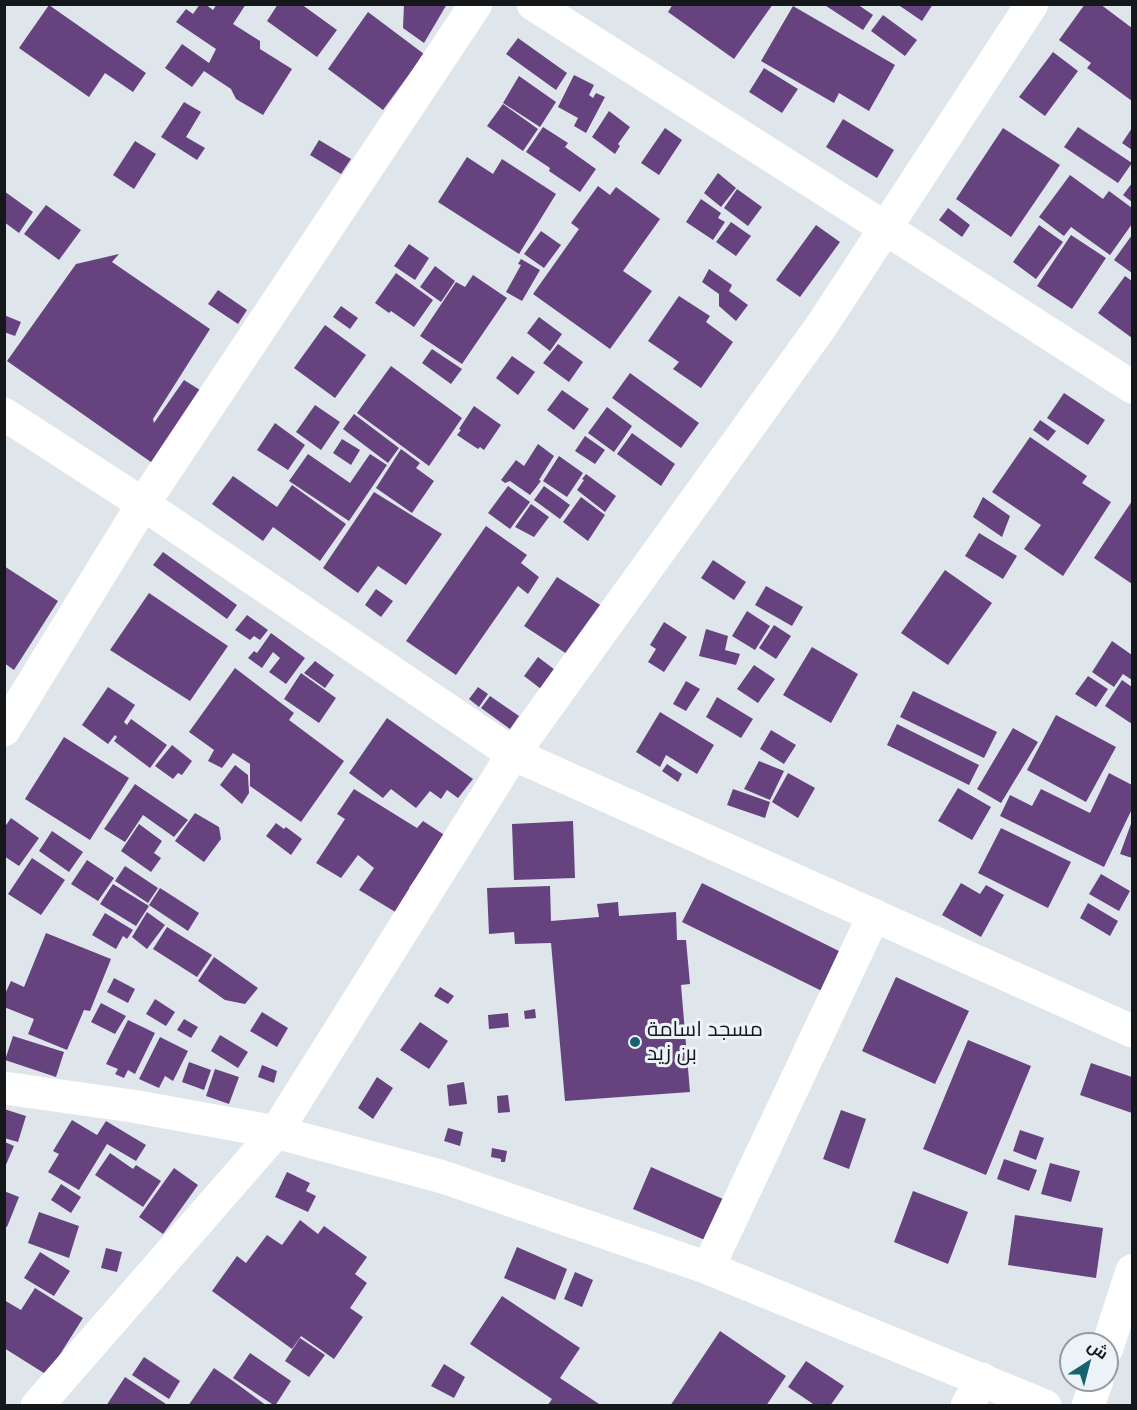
<!DOCTYPE html>
<html>
<head>
<meta charset="utf-8">
<style>
  body { margin:0 }
  #map { position:relative; width:1137px; height:1410px; overflow:hidden; background:#dee6ec; font-family:"PT Sans",Cairo,sans-serif }
  canvas { display:block }
  .frame { position:absolute; inset:0; border:6px solid #15181a; pointer-events:none }
  .north { position:absolute; left:1059px; top:1332px; width:60px; height:60px; box-sizing:border-box; background:#ebf3f9; border:2px solid #959ba0; border-radius:50%; rotate:36deg; font-size:16px; font-weight:700; line-height:24px; text-align:center; color:#15181a }
  .north::after { content:''; display:block; margin:auto; width:21px; height:27px; background:#16626d; clip-path:polygon(50% 0,100% 100%,50% 72%,0 100%) }
</style>
</head>
<body>
<div id="map">
<canvas width="1137" height="1410"></canvas>
<div class="frame"></div>
<div class="north">ش</div>
</div>
<script>
const g = document.querySelector('canvas').getContext('2d');
g.lineJoin = 'round';
function paint(path, color) { g.fillStyle = color; g.fill(path, 'evenodd'); }
const toPath = rows => new Path2D(rows.map(r => 'M' + r).join(''));
function stroke(path, color, width, dash) { g.strokeStyle = color; g.lineWidth = width; g.lineCap = dash ? 'butt' : 'round'; g.setLineDash(dash || []); g.stroke(path); }
function label(font, color, halo, rows, align = 'center') {
  g.font = font + ' "PT Sans",Cairo,sans-serif'; g.lineWidth = 6; g.setLineDash([]); g.textBaseline = 'middle'; g.strokeStyle = halo; g.fillStyle = color; for (const [text, x, y, turn = 0] of rows) {
    g.save(); g.translate(x, y); g.rotate((+turn || 0) * Math.PI / 180); g.textAlign = isNaN(turn) ? turn : align; if (halo) g.strokeText(text, 0, 0); g.fillText(text, 0, 0); g.restore();
  }
}
const building = toPath([
  [200,4,205,4,213,10,217,4,246,4,233,24,260,41,260,49,292,69,263,115,236,99,231,89,204,71,192,87,165,68,182,44,209,63,216,49,176,22,186,9,193,14],
  [278,4,301,4,337,30,317,57,267,21],
  [404,4,447,4,424,43,403,28],
  [673,4,773,4,734,59,668,12],
  [823,4,857,4,873,15,863,30],
  [897,4,933,4,922,21],
  [1085,4,1100,4,1132,28,1132,101,1087,68,1091,63,1059,40],
  [49,5,146,73,133,92,105,73,89,97,19,48],
  [793,6,895,65,869,111,839,93,834,103,761,61],
  [368,12,424,54,383,110,328,69],
  [883,15,917,40,905,56,871,31],
  [518,38,567,73,556,90,506,54],
  [1053,52,1078,71,1045,116,1019,97],
  [764,68,798,89,782,113,749,92],
  [574,75,594,85,589,95,593,98,596,93,605,97,586,133,574,126,578,118,558,107],
  [519,76,556,102,540,127,503,103],
  [184,102,201,112,186,137,205,148,197,160,161,137],
  [503,104,538,129,523,151,487,126],
  [609,111,630,127,618,144,620,146,615,154,592,137],
  [843,119,894,150,877,178,826,147],
  [543,127,568,143,565,147,596,169,580,192,549,171,550,168,526,152],
  [1078,127,1132,163,1118,183,1064,147],
  [665,128,682,140,659,175,641,163],
  [1003,128,1060,165,1011,237,956,199],
  [1132,128,1132,150,1122,143],
  [319,140,351,159,341,174,310,155],
  [135,141,156,154,134,189,113,175],
  [467,157,493,174,502,159,556,194,519,254,438,202],
  [718,173,736,188,721,207,704,193],
  [1070,175,1103,199,1109,191,1132,208,1132,224,1110,255,1071,227,1064,236,1039,217],
  [1132,183,1132,202,1123,195],
  [598,186,610,195,616,187,660,219,623,271,652,291,610,349,533,294,579,229,571,223],
  [737,189,762,207,748,226,724,208],
  [4,191,33,212,19,233,4,222],
  [701,199,721,213,718,218,725,222,713,240,686,222],
  [46,205,81,230,59,260,24,234],
  [948,208,970,225,962,237,939,220],
  [731,222,751,236,736,256,716,242],
  [816,225,840,242,800,297,776,280],
  [1039,225,1063,242,1036,279,1013,262],
  [541,231,561,245,544,268,524,254],
  [1071,235,1106,258,1072,309,1037,286],
  [1132,235,1132,273,1114,260],
  [409,244,429,258,415,280,394,266],
  [119,254,112,262,210,329,153,419,154,423,184,380,208,395,158,467,7,361,76,264],
  [521,259,540,270,522,301,506,292,521,265,518,264],
  [435,266,455,281,441,302,420,287],
  [709,269,732,285,729,291,748,305,736,321,719,306,719,294,702,282],
  [396,273,433,300,414,327,391,311,389,313,375,303],
  [473,275,507,298,462,364,420,336,456,282,465,287],
  [1125,276,1132,281,1132,338,1098,313],
  [218,290,247,310,238,324,208,304],
  [679,296,710,316,706,322,733,342,701,388,673,369,679,362,648,341],
  [341,306,358,318,350,329,333,317],
  [4,315,21,322,15,336,4,332],
  [539,317,562,334,550,351,527,333],
  [325,325,366,355,335,398,294,368],
  [558,344,583,362,569,382,543,363],
  [432,349,462,369,451,384,422,363],
  [512,356,535,372,518,395,496,378],
  [391,366,462,418,429,466,357,413],
  [630,373,699,423,681,448,612,398],
  [562,390,589,409,574,430,547,410],
  [1064,393,1105,420,1088,445,1047,418],
  [315,405,340,422,321,450,296,432],
  [474,406,501,425,484,450,480,447,478,449,457,435,461,430,459,429],
  [607,407,632,426,614,452,588,433],
  [354,414,399,448,388,463,343,429],
  [1040,420,1056,431,1048,441,1033,430],
  [275,423,305,445,288,470,257,450],
  [632,433,675,464,661,486,617,454],
  [585,436,605,450,595,464,575,451],
  [1030,437,1087,476,1082,483,1111,502,1063,576,1024,549,1041,525,992,492],
  [342,439,360,450,351,465,333,453],
  [538,444,554,456,539,480,541,481,530,495,510,481,505,483,501,480,516,460,524,466],
  [401,449,420,463,416,468,434,481,412,513,376,488],
  [308,454,350,483,370,454,387,465,349,521,289,481],
  [559,456,583,473,567,497,543,481],
  [586,474,616,496,605,512,577,490,584,480,582,479],
  [233,476,277,507,292,485,346,524,320,561,273,527,263,541,212,504],
  [508,486,530,502,510,529,488,513],
  [544,486,570,505,560,519,534,500],
  [374,492,442,534,406,585,378,566,358,593,323,568],
  [581,497,605,515,588,541,563,522],
  [983,497,1010,516,1002,537,973,517],
  [1132,501,1132,584,1094,558],
  [531,504,549,517,534,537,515,527],
  [486,526,527,555,521,563,539,577,528,594,518,586,456,675,406,641],
  [979,533,1017,556,1003,579,965,556],
  [163,552,237,605,227,619,153,565],
  [713,560,746,582,734,600,701,578],
  [4,566,58,601,14,670,4,663],
  [945,570,992,603,948,665,901,633],
  [557,577,605,608,570,656,524,626],
  [766,586,803,607,792,626,755,605],
  [376,589,393,601,381,617,365,605],
  [149,593,228,646,190,701,110,650],
  [747,611,770,626,755,650,732,636],
  [247,615,268,630,260,640,254,636,250,640,235,630],
  [664,622,687,637,664,672,648,662,656,649,650,645],
  [774,625,791,636,776,659,759,648],
  [706,629,728,636,725,650,740,654,736,665,699,656],
  [271,633,305,658,286,684,269,672,280,658,273,652,262,668,248,658,254,651,257,653],
  [1112,641,1132,655,1132,680,1123,674,1114,687,1092,672],
  [812,647,858,674,831,723,783,695],
  [538,657,559,673,545,692,524,676],
  [315,661,334,675,325,688,304,673],
  [754,665,775,679,758,703,737,689],
  [235,668,294,713,289,720,344,761,301,822,250,786,250,764,233,753,222,768,208,761,214,750,189,732],
  [301,673,336,698,319,723,284,699],
  [1088,676,1108,689,1096,707,1075,694],
  [1122,680,1132,687,1132,724,1105,706],
  [686,681,700,689,686,711,673,704],
  [108,687,135,705,124,722,127,725,131,719,167,745,150,768,114,741,117,737,115,735,108,744,82,725],
  [478,687,488,694,479,707,469,699],
  [913,691,997,732,984,758,900,717],
  [490,696,519,716,510,729,481,708],
  [717,697,753,719,741,738,706,717],
  [660,712,714,745,697,774,666,755,660,767,636,752],
  [1056,715,1116,747,1086,802,1027,770],
  [387,718,473,779,458,798,447,790,441,799,430,791,416,808,391,789,383,798,349,773],
  [897,724,979,765,969,785,887,745],
  [1013,728,1038,742,1001,803,977,789],
  [771,730,796,745,784,764,760,749],
  [64,737,129,778,90,840,25,799],
  [172,745,192,761,182,775,178,773,173,779,155,766],
  [759,761,784,771,770,800,744,789],
  [667,764,682,774,678,782,662,771],
  [235,765,248,775,249,793,242,804,220,785],
  [788,773,815,788,798,818,772,802],
  [1109,773,1132,785,1132,809,1104,867,1000,816,1010,795,1032,806,1041,789,1090,813],
  [135,784,188,820,174,837,143,815,125,842,104,829],
  [958,788,991,807,972,840,938,821],
  [354,789,417,828,423,821,449,838,429,859,409,888,414,892,397,913,359,890,374,868,358,855,341,878,316,863,345,819,337,814],
  [733,789,770,802,765,818,727,805],
  [195,813,219,827,221,839,204,862,175,841],
  [11,818,39,838,19,866,4,856,4,828],
  [573,821,575,878,514,880,512,824],
  [1132,821,1132,858,1120,854],
  [276,823,284,829,286,827,302,839,291,855,266,836],
  [139,824,162,841,154,853,161,858,151,872,121,851],
  [1001,828,1071,862,1048,908,978,873],
  [52,831,83,852,69,872,39,851],
  [32,858,65,880,41,915,8,894],
  [87,860,114,878,98,901,71,884],
  [125,866,158,888,148,903,115,881],
  [1101,874,1130,891,1119,911,1089,894],
  [702,883,845,954,826,993,682,922],
  [961,883,980,894,986,885,1004,895,981,937,942,915],
  [113,884,149,906,136,926,100,904],
  [550,886,551,921,599,917,597,904,618,902,619,916,676,912,677,940,686,940,690,984,681,985,690,1092,565,1101,551,943,515,944,514,932,489,934,487,888],
  [160,888,199,913,188,931,149,905],
  [1088,903,1118,921,1110,936,1080,918],
  [147,912,165,925,147,949,132,937],
  [105,913,133,930,127,939,123,936,116,949,92,935],
  [167,927,212,955,197,977,153,949],
  [46,933,111,959,90,1011,84,1010,67,1050,28,1034,34,1019,4,1007,4,996,11,981,24,987],
  [214,957,258,988,245,1004,225,1000,198,981],
  [896,977,969,1011,935,1084,862,1051],
  [114,978,135,989,128,1003,107,992],
  [440,987,454,996,448,1004,434,996],
  [155,999,175,1012,166,1026,146,1014],
  [101,1003,126,1016,115,1034,91,1022],
  [535,1009,536,1018,525,1019,524,1011],
  [262,1012,288,1028,277,1047,250,1031],
  [508,1013,509,1027,489,1029,488,1015],
  [184,1019,198,1027,191,1038,177,1030],
  [128,1020,155,1033,135,1074,128,1070,124,1078,115,1074,118,1069,106,1064],
  [420,1022,448,1041,429,1069,400,1050],
  [220,1035,248,1052,238,1068,211,1051],
  [13,1036,64,1052,56,1077,5,1060],
  [160,1037,188,1051,173,1081,165,1076,159,1088,139,1079],
  [968,1040,1031,1066,986,1175,923,1149],
  [189,1062,211,1070,204,1090,182,1082],
  [1091,1063,1132,1077,1132,1113,1080,1095],
  [262,1065,277,1071,274,1083,258,1077],
  [215,1069,239,1077,229,1104,206,1096],
  [377,1077,393,1088,373,1119,358,1108],
  [464,1082,467,1104,449,1106,447,1085],
  [508,1095,510,1112,498,1113,497,1096],
  [4,1109,26,1116,18,1142,4,1138],
  [841,1110,866,1119,849,1169,823,1159],
  [72,1120,97,1135,106,1121,146,1145,136,1161,107,1144,79,1190,48,1172,59,1154,53,1151],
  [448,1128,463,1132,460,1146,444,1141],
  [1020,1130,1044,1138,1036,1160,1013,1151],
  [5,1142,14,1146,5,1167],
  [492,1148,507,1151,505,1162,501,1162,501,1159,491,1157],
  [110,1153,133,1169,136,1165,161,1181,143,1207,95,1175],
  [1004,1159,1037,1170,1029,1191,997,1179],
  [1050,1163,1080,1171,1071,1202,1041,1194],
  [651,1167,732,1203,714,1244,633,1209],
  [174,1168,198,1185,163,1234,139,1217],
  [287,1172,310,1183,306,1191,316,1196,308,1212,275,1197],
  [61,1184,81,1197,71,1213,51,1200],
  [4,1191,19,1197,7,1227,4,1226],
  [913,1191,968,1212,948,1264,894,1242],
  [39,1212,79,1226,69,1258,28,1243],
  [1015,1215,1103,1228,1096,1278,1008,1265],
  [300,1220,318,1234,324,1226,367,1257,355,1274,367,1283,350,1308,363,1317,334,1359,301,1336,292,1349,212,1291,237,1256,246,1263,267,1235,282,1245],
  [517,1247,567,1269,555,1300,504,1278],
  [106,1248,122,1252,117,1272,101,1268],
  [40,1252,70,1271,54,1296,24,1278],
  [575,1272,593,1280,582,1307,564,1299],
  [35,1288,83,1318,47,1375,4,1348,4,1300,21,1310],
  [502,1296,580,1348,560,1378,602,1406,547,1406,552,1399,470,1344],
  [720,1331,786,1376,766,1406,670,1406],
  [300,1338,325,1355,309,1377,285,1361],
  [250,1353,291,1381,275,1406,233,1378],
  [144,1357,180,1381,169,1399,132,1375],
  [806,1361,844,1386,830,1406,816,1406,788,1387],
  [444,1364,465,1377,454,1398,431,1386],
  [214,1368,233,1381,267,1406,188,1406],
  [125,1377,163,1402,169,1406,106,1406]
]);
const street = toPath([
  [533,4,885,228,1132,387],
  [4,414,143,504,513,754,1132,1031],
  [4,730,143,504,476,4],
  [4,1088,132,1106,276,1132,443,1177,708,1268,1045,1406],
  [708,1268,874,915],
  [1107,1348,1132,1271],
  [37,1406,276,1132,513,754,822,325,1032,4],
  [967,1406,982,1379],
  [1088,1406,1097,1380]
]);
const markers = [
  [635,1042,6,"#16626d"]
];
const poiNames = [
  ["مسجد اسامة",647,1030],
  ["بن زيد",647,1054]
];
paint(building, '#66437e');
stroke(street, '#fff', 33);
for (const [x, y, r, color] of markers) { const dot = new Path2D(); dot.arc(x, y, r, 0, 2 * Math.PI); g.fillStyle = color; g.fill(dot); stroke(dot, '#ebf3f9', 2); }
label('21px', '#15181a', '#ebf3f9', poiNames, 'left');
</script>
</body>
</html>
